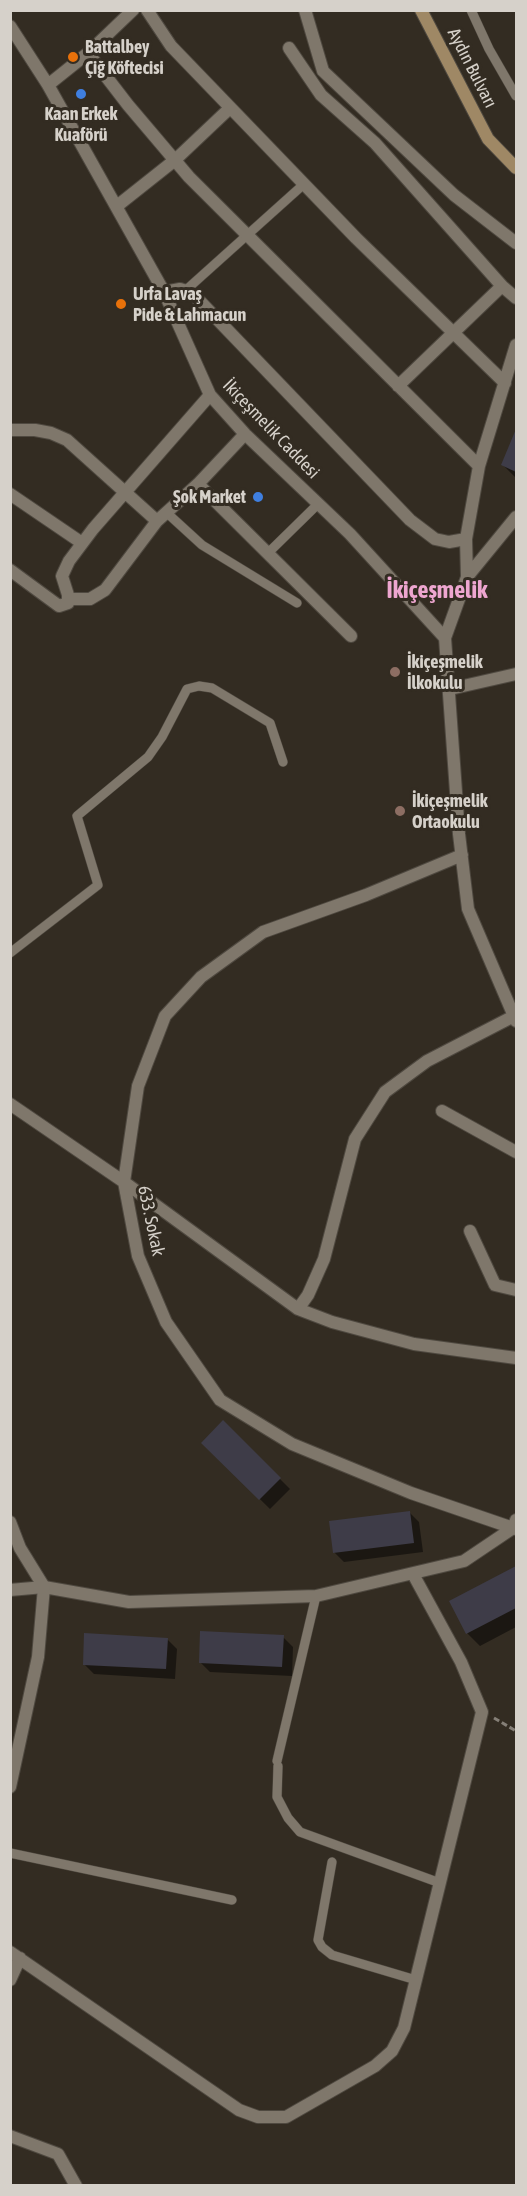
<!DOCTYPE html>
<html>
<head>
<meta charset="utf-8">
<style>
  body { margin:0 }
  #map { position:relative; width:527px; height:2196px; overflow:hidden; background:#332c22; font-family:"Asap Condensed",sans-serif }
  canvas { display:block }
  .frame { position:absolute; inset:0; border:12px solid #d6d1ca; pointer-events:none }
</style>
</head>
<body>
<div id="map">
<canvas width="527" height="2196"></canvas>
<div class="frame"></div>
</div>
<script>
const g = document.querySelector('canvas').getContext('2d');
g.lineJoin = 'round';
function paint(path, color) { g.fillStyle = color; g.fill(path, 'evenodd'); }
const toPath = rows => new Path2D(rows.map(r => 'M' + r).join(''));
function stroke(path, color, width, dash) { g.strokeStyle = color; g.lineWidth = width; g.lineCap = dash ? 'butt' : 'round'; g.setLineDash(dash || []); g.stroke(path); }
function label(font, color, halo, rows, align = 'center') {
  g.font = font + ' "Asap Condensed",sans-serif'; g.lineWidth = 6; g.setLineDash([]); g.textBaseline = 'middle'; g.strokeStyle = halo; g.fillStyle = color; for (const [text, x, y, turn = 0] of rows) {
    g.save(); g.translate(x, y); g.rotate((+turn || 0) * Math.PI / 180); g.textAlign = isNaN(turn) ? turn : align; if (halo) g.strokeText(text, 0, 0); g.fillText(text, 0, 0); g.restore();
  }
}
const shadow = toPath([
  [516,433,516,478,503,465],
  [223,1422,290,1489,270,1509,203,1443],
  [409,1512,419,1522,423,1552,344,1562,334,1552],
  [516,1568,516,1627,480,1646,467,1633,451,1602],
  [283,1637,293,1647,292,1676,210,1672,200,1662],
  [167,1639,177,1649,175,1679,94,1674,84,1664]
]);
const building = toPath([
  [516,429,516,472,501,465],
  [223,1420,281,1478,259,1500,201,1443],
  [410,1511,414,1543,333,1553,329,1521],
  [516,1566,516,1608,466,1634,449,1601],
  [200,1631,284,1635,282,1667,199,1663],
  [84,1633,168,1638,166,1669,83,1665]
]);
const path = toPath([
  [494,1718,516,1731],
  [516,2186,516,2185]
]);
const service = toPath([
  [471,10,489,49,516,96],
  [186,290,304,184],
  [167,513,202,545,297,603],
  [268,553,318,504],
  [10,953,98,885,77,816,148,757,162,737,187,689,199,686,212,688,270,723,283,762],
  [277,1761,316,1596],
  [278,1766,277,1797,288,1818,300,1832,440,1883],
  [10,1853,232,1900],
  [332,1862,318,1940,322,1947,332,1955,416,1980]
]);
const minor = toPath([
  [147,10,171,46,356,238,505,383],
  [305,10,323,71,454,195,516,243],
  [10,26,48,85,164,292,210,395,245,434,350,534,445,638],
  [289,48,321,95,375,143,502,286,516,298],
  [88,53,128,105,189,177,479,466],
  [48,85,88,53,133,10],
  [117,206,175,160,230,108],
  [164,292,180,289,192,293,410,520,435,539,449,542,466,539],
  [398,386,502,286],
  [10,430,35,430,51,433,67,440,157,521],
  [198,484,351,636],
  [10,494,82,543],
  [516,517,467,577,445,638,459,834,468,909,516,1021],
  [10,570,59,606,68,603,68,595,62,576,69,561,93,529,210,395],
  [467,577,466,539,479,466,516,345],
  [69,599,90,599,105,590,157,521,198,484,245,434],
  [450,689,516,674],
  [462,855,366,895,263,932,201,977,165,1016,138,1086,124,1182,138,1256,166,1322,220,1400,292,1444,411,1493,516,1529],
  [10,1104,124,1182,298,1309,308,1295,324,1259,355,1139,385,1092,427,1061,514,1016],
  [442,1111,516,1152],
  [470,1231,495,1285,516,1290],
  [298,1309,332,1322,414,1344,516,1358],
  [10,1787,38,1657,44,1587,129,1602,316,1596,464,1561,513,1528,516,1520],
  [10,1952,239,2110,258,2117,286,2117,375,2066,392,2051,404,2028,482,1712,461,1662,413,1574],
  [10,1980,20,1958],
  [10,2136,58,2154,76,2186]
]);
const tertiary = toPath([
  [10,1522,20,1548,44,1587,10,1590]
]);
const secondary = toPath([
  [421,10,488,139,516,168]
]);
const markers = [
  [73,57,6,"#e8710a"],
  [81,94,6,"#3f7fe0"],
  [121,304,6,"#e8710a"],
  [258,497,6,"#3f7fe0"],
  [395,672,6,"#8d6e63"],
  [400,811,6,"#8d6e63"]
];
const poiNames = [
  ["Battalbey",85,47],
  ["Çiğ Köftecisi",85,68],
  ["Kaan Erkek",81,114,"center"],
  ["Kuaförü",81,135,"center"],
  ["Urfa Lavaş",133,294],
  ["Pide & Lahmacun",133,315],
  ["Şok Market",246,497,"right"],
  ["İkiçeşmelik",407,662],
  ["İlkokulu",407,683],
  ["İkiçeşmelik",412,801],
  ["Ortaokulu",412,822]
];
const streetNames = [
  ["Aydın Bulvarı",472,68,63],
  ["İkiçeşmelik Caddesi",271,429,46],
  ["633. Sokak",151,1221,78]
];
const districtNames = [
  ["İkiçeşmelik",437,590]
];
paint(shadow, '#0007');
paint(building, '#3e3c48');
stroke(service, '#4f4940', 10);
stroke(minor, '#4f4940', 14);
stroke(tertiary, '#4f4940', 14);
stroke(secondary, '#4f4940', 14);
stroke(path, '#857f77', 3, [6, 3]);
stroke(service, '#7f776b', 9);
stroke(minor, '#7f776b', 12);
stroke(tertiary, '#7f776b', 12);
stroke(secondary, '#9f8865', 12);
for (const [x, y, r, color] of markers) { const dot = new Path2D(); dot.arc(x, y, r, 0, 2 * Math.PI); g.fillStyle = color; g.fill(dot); stroke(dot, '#332c22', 2); }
label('bold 18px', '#d6d1ca', '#332c22', poiNames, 'left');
label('18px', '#d6d1ca', '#332c22', streetNames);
label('bold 24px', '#eea6d0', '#332c22', districtNames);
</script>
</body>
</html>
